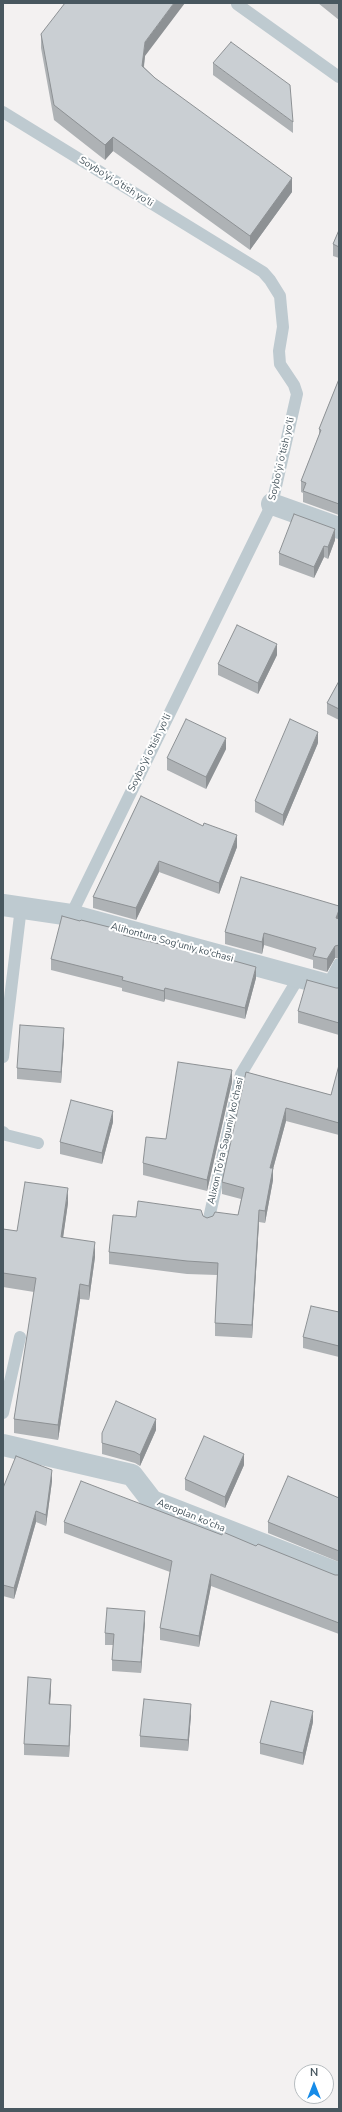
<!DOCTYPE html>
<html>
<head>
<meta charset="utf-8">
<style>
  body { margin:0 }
  #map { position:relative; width:342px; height:2112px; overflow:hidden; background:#f3f1f1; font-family:"Nunito Sans",sans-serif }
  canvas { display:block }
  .frame { position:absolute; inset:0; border:4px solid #48575f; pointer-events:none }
  .north { position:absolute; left:294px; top:2064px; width:40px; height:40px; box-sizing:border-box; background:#fff; border:1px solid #b6bcbf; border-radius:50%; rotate:0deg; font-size:11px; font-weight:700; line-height:16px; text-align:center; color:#48575f }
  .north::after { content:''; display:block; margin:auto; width:14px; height:18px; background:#168be8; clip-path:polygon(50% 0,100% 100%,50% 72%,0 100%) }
</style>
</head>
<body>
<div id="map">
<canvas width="342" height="2112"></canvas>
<div class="frame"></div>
<div class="north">N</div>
</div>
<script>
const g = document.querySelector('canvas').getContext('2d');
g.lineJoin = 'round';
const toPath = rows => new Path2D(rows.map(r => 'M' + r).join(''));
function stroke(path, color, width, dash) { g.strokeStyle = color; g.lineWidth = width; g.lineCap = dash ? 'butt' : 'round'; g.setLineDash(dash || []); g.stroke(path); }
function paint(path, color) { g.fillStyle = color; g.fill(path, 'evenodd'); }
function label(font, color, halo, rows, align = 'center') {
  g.font = font + ' "Nunito Sans",sans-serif'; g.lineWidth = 4; g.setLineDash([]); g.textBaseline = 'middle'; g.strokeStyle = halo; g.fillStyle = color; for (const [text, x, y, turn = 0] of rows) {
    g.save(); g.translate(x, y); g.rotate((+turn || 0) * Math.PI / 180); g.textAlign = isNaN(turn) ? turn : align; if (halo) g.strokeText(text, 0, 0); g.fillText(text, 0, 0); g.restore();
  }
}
const service = toPath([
  [237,4,339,77],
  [3,112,263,272,270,280,280,296,281,307,283,327,279,351,280,364,294,385,297,394,272,504,71,915],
  [328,985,339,964],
  [3,1057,21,907],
  [3,1132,6,1135,38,1143],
  [208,1223,241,1074,299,977],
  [3,1413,20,1337]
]);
const minor = toPath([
  [272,504,339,528],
  [3,905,71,915,339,988],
  [3,1445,132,1475,152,1501,339,1574]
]);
const wall = toPath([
  [318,3,339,3,339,20],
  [41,34,145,56,144,67,155,78,292,192,250,250,113,151,105,160,54,120,41,48],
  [213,63,293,122,293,133,213,75],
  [339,230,339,258,333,256,333,244],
  [339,379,339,515,303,502,303,493,301,492,301,481,319,435,319,429],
  [335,540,328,559,324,557,314,578,279,565,279,553],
  [277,655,258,694,218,675,218,664],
  [339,681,339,720,327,714,327,703],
  [318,743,283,826,255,812,255,801],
  [226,749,206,789,167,770,167,758],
  [141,796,237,847,219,894,159,872,136,920,93,908,93,897],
  [339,906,339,958,335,958,327,972,313,968,313,960,264,945,262,954,225,944,225,932],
  [125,935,256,978,245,1019,165,999,164,1002,122,991,122,988,51,970,51,959],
  [336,988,339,988,339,1035,298,1023,298,1011],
  [64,1039,61,1083,17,1079,17,1068],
  [339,1065,339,1135,286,1121,273,1169,273,1180,265,1223,259,1222,252,1338,215,1336,215,1323,217,1275,187,1274,109,1264,109,1252,136,1217,203,1216,207,1218,238,1215,241,1199,222,1194,222,1182,246,1072,331,1095],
  [232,1082,207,1191,143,1175,143,1163,166,1139],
  [113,1122,102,1164,60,1154,60,1142],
  [68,1203,63,1237,95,1257,89,1300,80,1299,58,1440,14,1433,14,1419,34,1292,3,1287,3,1229,17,1231],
  [339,1312,339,1357,303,1348,303,1337],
  [156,1430,140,1466,135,1463,102,1454,102,1433],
  [244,1465,225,1508,185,1490,185,1479],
  [52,1481,46,1526,36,1522,14,1599,3,1596,3,1488],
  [339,1498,339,1562,268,1533,268,1522],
  [64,1522,222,1535,256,1546,335,1575,339,1575,339,1634,211,1586,199,1647,160,1640,160,1628,170,1572,64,1533],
  [145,1622,141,1673,112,1671,112,1660,113,1645,105,1645,105,1633],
  [51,1690,50,1704,71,1716,69,1757,24,1755,24,1744],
  [191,1715,188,1751,140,1747,140,1736],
  [313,1722,303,1765,260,1754,260,1743]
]);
const shadedWall = toPath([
  [174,3,185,3,145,56,142,80,142,66,145,42],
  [113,137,113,151,105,160,105,145],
  [292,178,292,192,250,250,250,236],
  [335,529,335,540,328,559,328,547],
  [324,546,324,557,314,578,314,567],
  [277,644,277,655,258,694,258,683],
  [318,732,318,743,283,826,283,815],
  [226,738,226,749,206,789,206,777],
  [237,835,237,847,219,894,219,883],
  [159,861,159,872,136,920,136,908],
  [339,910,339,922,336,918],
  [264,933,264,945,262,954,262,942],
  [335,946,335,958,327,972,327,959],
  [256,967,256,978,245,1019,245,1008],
  [165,988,165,999,164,1002,164,991],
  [64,1028,64,1039,61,1083,61,1072],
  [232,1070,232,1082,207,1191,207,1180],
  [286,1108,286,1121,273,1169,273,1180,265,1223,265,1211,270,1168],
  [113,1111,113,1122,102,1164,102,1153],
  [68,1188,68,1203,61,1252,61,1237],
  [259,1210,259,1222,252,1338,252,1325],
  [95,1242,95,1257,89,1300,89,1286],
  [80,1284,80,1299,58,1440,58,1425],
  [156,1419,156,1430,140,1466,140,1455],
  [244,1454,244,1465,225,1508,225,1497],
  [52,1470,52,1481,46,1526,46,1515],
  [36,1511,36,1522,14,1599,14,1588],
  [211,1574,211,1586,199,1647,199,1636],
  [145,1611,145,1622,141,1673,141,1662],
  [51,1679,51,1690,49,1715,49,1704],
  [191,1704,191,1715,188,1751,188,1740],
  [71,1705,71,1716,69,1757,69,1746],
  [313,1711,313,1722,303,1765,303,1753]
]);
const building = toPath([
  [65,3,174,3,145,42,142,66,155,78,292,178,250,236,113,137,105,145,54,105,41,34,65,3],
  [231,42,290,85,293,122,213,63,231,42],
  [339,230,339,247,333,244,339,230],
  [339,379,339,504,303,491,306,483,301,481,321,430,319,429,339,379],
  [294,514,335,529,328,547,324,546,314,567,279,553,294,514],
  [237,625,277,644,258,683,218,664,237,625],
  [339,681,339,709,327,703,339,681],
  [186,719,226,738,206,777,167,758,186,719],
  [290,719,318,732,283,815,255,801,290,719],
  [141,796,203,826,204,823,237,835,219,883,159,861,136,908,93,897,141,796],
  [241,877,339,906,339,910,336,918,339,919,339,945,335,946,327,959,313,956,316,948,264,933,262,942,225,932,241,877],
  [62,916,80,921,81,920,125,931,123,935,213,957,213,955,256,967,245,1008,165,988,164,991,122,980,123,977,51,959,62,916],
  [307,980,336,988,339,988,339,1023,298,1011,307,980],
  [20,1025,64,1028,61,1072,17,1068,20,1025],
  [178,1062,232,1070,207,1180,143,1163,146,1137,166,1139,178,1062],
  [339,1065,339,1123,286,1108,270,1168,273,1168,265,1211,259,1210,252,1325,215,1323,218,1263,187,1261,109,1252,113,1215,136,1217,138,1201,201,1210,203,1216,207,1218,213,1216,215,1212,238,1215,244,1188,222,1182,246,1072,331,1095,339,1065],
  [71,1100,113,1111,102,1153,60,1142,71,1100],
  [25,1182,68,1188,61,1237,95,1242,89,1286,80,1284,58,1425,14,1419,36,1278,3,1273,3,1229,17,1231,25,1182],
  [311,1306,339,1312,339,1346,303,1337,311,1306],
  [116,1401,156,1419,140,1455,135,1452,102,1443,102,1433,116,1401],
  [204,1436,244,1454,225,1497,185,1479,204,1436],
  [16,1456,52,1470,46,1515,36,1511,14,1588,3,1585,3,1488,16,1456],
  [288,1476,339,1498,339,1551,268,1522,288,1476],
  [81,1481,222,1535,223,1532,256,1546,258,1544,335,1575,339,1575,339,1623,211,1574,199,1636,160,1628,172,1561,64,1522,81,1481],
  [107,1608,145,1611,141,1662,112,1660,114,1634,105,1633,107,1608],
  [28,1677,51,1679,49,1704,71,1705,69,1746,24,1744,28,1677],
  [144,1699,191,1704,188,1740,140,1736,144,1699],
  [271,1701,313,1711,303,1753,260,1743,271,1701]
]);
const streetNames = [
  ["Soybo'yi o'tish yo'li",116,182,32],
  ["Soybo'yi o'tish yo'li",282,459,-77],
  ["Soybo'yi o'tish yo'li",150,753,-64],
  ["Alihontura Sog'uniy ko'chasi",172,943,15],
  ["Alixon To'ra Saguniy ko'chasi",226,1141,-77],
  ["Aeroplan ko'cha",191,1516,22]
];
stroke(service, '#becad0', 12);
stroke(minor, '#becad0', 22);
paint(wall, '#aeb2b5');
paint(shadedWall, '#8d9194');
paint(building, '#cacfd3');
stroke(building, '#8d9194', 1);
label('10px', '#48575f', '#fff', streetNames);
</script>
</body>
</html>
